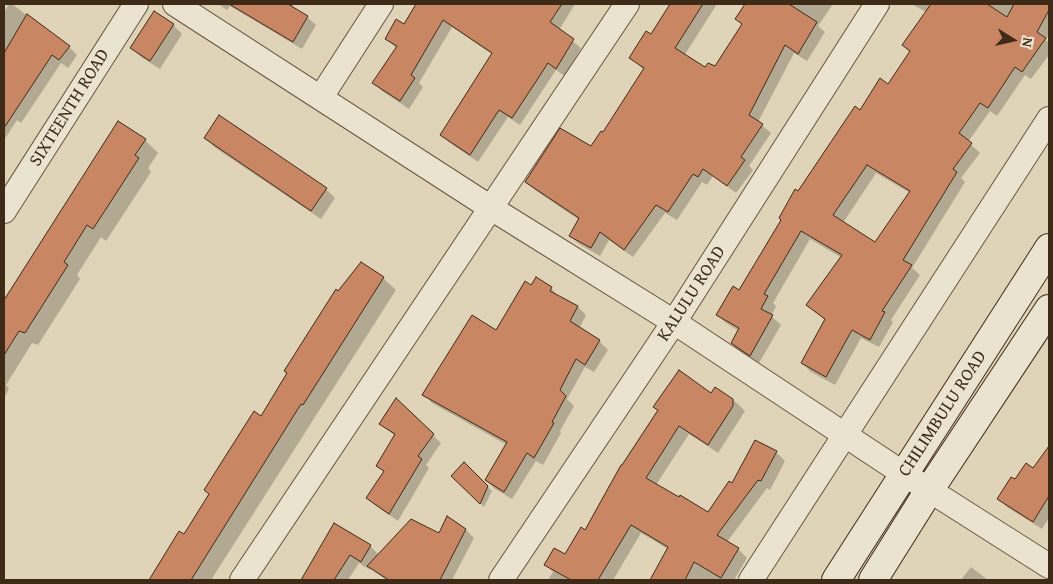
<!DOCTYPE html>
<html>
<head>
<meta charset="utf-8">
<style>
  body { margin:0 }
  #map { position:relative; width:1053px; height:584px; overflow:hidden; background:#dfd4b7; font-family:"Gentium Book Plus",serif }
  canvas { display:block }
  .frame { position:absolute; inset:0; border:5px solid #3e2b17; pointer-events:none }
  .north { position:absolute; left:988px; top:15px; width:50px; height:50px; -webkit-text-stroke:4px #eae3d0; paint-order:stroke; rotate:100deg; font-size:14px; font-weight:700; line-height:20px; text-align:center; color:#3e2b17 }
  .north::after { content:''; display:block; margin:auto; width:18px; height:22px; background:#3e2b17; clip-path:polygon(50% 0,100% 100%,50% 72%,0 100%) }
</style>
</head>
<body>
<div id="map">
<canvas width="1053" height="584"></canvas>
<div class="frame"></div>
<div class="north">N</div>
</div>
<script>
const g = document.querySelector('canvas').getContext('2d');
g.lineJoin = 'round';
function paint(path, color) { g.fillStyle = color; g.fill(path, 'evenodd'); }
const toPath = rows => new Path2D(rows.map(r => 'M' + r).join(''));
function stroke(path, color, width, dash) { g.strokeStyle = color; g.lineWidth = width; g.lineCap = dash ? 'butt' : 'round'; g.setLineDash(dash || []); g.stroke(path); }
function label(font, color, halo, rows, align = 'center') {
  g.font = font + ' "Gentium Book Plus",serif'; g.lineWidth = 4.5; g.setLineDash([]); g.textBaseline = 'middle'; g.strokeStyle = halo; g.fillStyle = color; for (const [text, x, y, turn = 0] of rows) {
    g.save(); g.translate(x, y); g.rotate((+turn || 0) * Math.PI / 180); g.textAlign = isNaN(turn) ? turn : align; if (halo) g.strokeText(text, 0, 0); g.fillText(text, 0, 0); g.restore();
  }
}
const shadow = toPath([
  [9,4,12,4,69,47,77,55,68,68,61,63,21,123,17,120,4,140,4,12],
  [218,4,294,4,292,8,307,17,316,25,302,49,230,6,227,10],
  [428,4,575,4,559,30,581,48,565,76,556,70,520,125,508,117,478,162,450,143,442,135,493,55,452,27,419,83,423,87,409,109,382,91,374,83,397,49,386,39,405,26,420,18],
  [672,4,717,4,684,56,705,69,715,68,743,25,737,19,746,4,833,4,818,26,825,32,807,61,794,53,758,122,771,133,749,166,753,170,736,193,713,176,707,185,702,182,677,220,665,213,633,257,609,240,600,256,579,244,570,236,579,220,535,190,526,182,591,147,603,134,644,70,631,58,651,35],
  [912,4,1049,4,1049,34,1046,40,1049,43,1049,55,1031,79,1025,75,997,116,990,111,968,142,980,153,961,178,965,182,912,268,920,275,891,320,893,322,879,347,861,338,835,385,811,372,802,363,826,321,808,305,842,258,810,239,773,303,776,306,771,316,781,325,759,363,741,352,732,343,739,331,726,323,717,315,739,291,798,192,860,112,888,85,910,52,903,45,926,12],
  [876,173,910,193,875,243,843,223],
  [173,25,182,34,160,69,141,57,132,48],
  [119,122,145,140,158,153,148,168,151,172,106,241,101,237,77,275,80,279,38,345,32,343,6,385,9,389,4,398,4,302],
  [206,138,326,189,335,198,321,219,214,147],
  [383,278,396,290,211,580,150,580,180,533,184,536,262,417,339,293],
  [532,287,551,288,559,297,578,307,586,315,579,329,599,341,608,350,594,372,585,367,567,399,574,406,560,431,561,433,543,465,536,461,512,499,495,489,486,480,507,445,432,403,424,394,496,332],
  [716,389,736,402,745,411,718,453,689,434,656,485,708,513,732,485,776,452,785,461,770,490,767,488,727,542,738,549,747,558,734,580,652,580,668,549,641,533,613,580,548,580,553,572,546,564,566,556,586,532,622,466,711,395],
  [396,400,441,443,426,465,429,468,398,521,376,506,368,498,385,473,378,466,395,436,381,424],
  [1049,448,1049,518,1042,529,1007,507,999,499,1015,481,1034,469],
  [464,464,492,491,484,507,453,476],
  [448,518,466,530,474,538,452,580,386,580,371,569,370,570,359,563,348,580,302,580,335,525,370,546,379,555,439,535],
  [971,567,988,580,961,580]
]);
const building = toPath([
  [229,4,288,4,308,16,293,42,229,4],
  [416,4,562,4,550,22,574,39,556,69,548,63,512,118,499,110,470,155,440,135,492,53,443,20,411,75,415,78,400,101,372,83,397,46,385,39,396,19,404,24,416,4],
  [670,4,703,4,675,48,705,67,708,63,715,66,742,24,735,19,745,4,789,4,817,22,798,54,785,45,749,115,763,124,741,157,745,160,727,186,703,169,698,177,693,174,668,212,656,205,624,250,600,232,591,248,569,236,579,218,525,182,560,128,591,146,601,131,603,132,644,68,629,58,646,31,651,34,670,4],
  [931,4,987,4,1007,17,1014,4,1049,4,1049,10,1037,32,1046,38,1022,72,1015,67,988,108,980,103,959,133,972,143,953,169,957,172,903,260,912,265,882,311,885,312,870,340,852,330,826,377,801,363,825,319,806,305,842,255,801,231,764,294,768,296,761,309,773,315,750,356,731,343,739,328,716,315,733,286,739,290,781,220,779,218,795,189,798,191,855,106,860,110,880,78,888,84,910,51,902,45,931,4],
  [867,165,910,191,875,242,833,215,867,165],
  [154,11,174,24,150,61,130,48,154,11],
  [27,14,70,46,59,60,52,55,4,128,4,53,27,14],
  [219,115,327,188,311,211,204,138,219,115],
  [118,121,146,139,135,155,139,158,93,229,87,225,64,262,68,265,25,333,19,331,4,355,4,300,118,121],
  [361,262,384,277,303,405,301,404,191,580,149,580,179,531,184,534,209,494,204,490,254,411,261,416,287,373,284,371,336,289,338,291,361,262],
  [536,277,552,287,550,291,578,306,570,321,600,340,585,365,576,359,560,390,566,396,552,422,554,423,534,458,527,453,504,492,485,480,507,442,422,395,472,315,496,330,525,281,531,285,536,277],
  [679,370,711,393,715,387,733,399,733,406,708,445,679,426,646,478,679,497,680,495,708,512,729,481,732,483,755,440,777,451,761,481,758,480,717,535,739,548,721,578,694,562,685,580,650,580,668,547,631,525,598,580,571,580,544,565,554,548,565,554,581,527,585,530,621,465,622,465,658,410,653,407,679,370],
  [396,398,434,434,418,456,422,459,389,514,366,498,384,471,376,466,395,434,379,424,396,398],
  [1049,446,1049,496,1033,522,997,499,1011,477,1015,479,1026,463,1033,468,1049,446],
  [464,462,488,486,480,504,451,476,464,462],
  [447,516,466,529,440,580,389,580,367,566,411,519,439,533,447,516],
  [334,523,371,545,361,562,350,555,334,580,301,580,334,523]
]);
const street = toPath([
  [175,4,491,208,674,322,904,474,1049,566],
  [321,97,381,4],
  [4,211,136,4],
  [242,580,627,4],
  [501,580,674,322,877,4],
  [751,580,1049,119]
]);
const secondary = toPath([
  [836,580,1049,248],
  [873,580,930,489,1049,309]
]);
const streetNames = [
  ["SIXTEENTH ROAD",70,108,-58],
  ["KALULU ROAD",692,294,-57],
  ["CHILIMBULU ROAD",943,414,-57]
];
paint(shadow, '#0003');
paint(building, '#c88663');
stroke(building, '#3e2b17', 1);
stroke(street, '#66553f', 26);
stroke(secondary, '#3e2b17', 30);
stroke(street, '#eae3d0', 24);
stroke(secondary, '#eae3d0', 28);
label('18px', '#3e2b17', '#eae3d0', streetNames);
</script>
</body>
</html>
